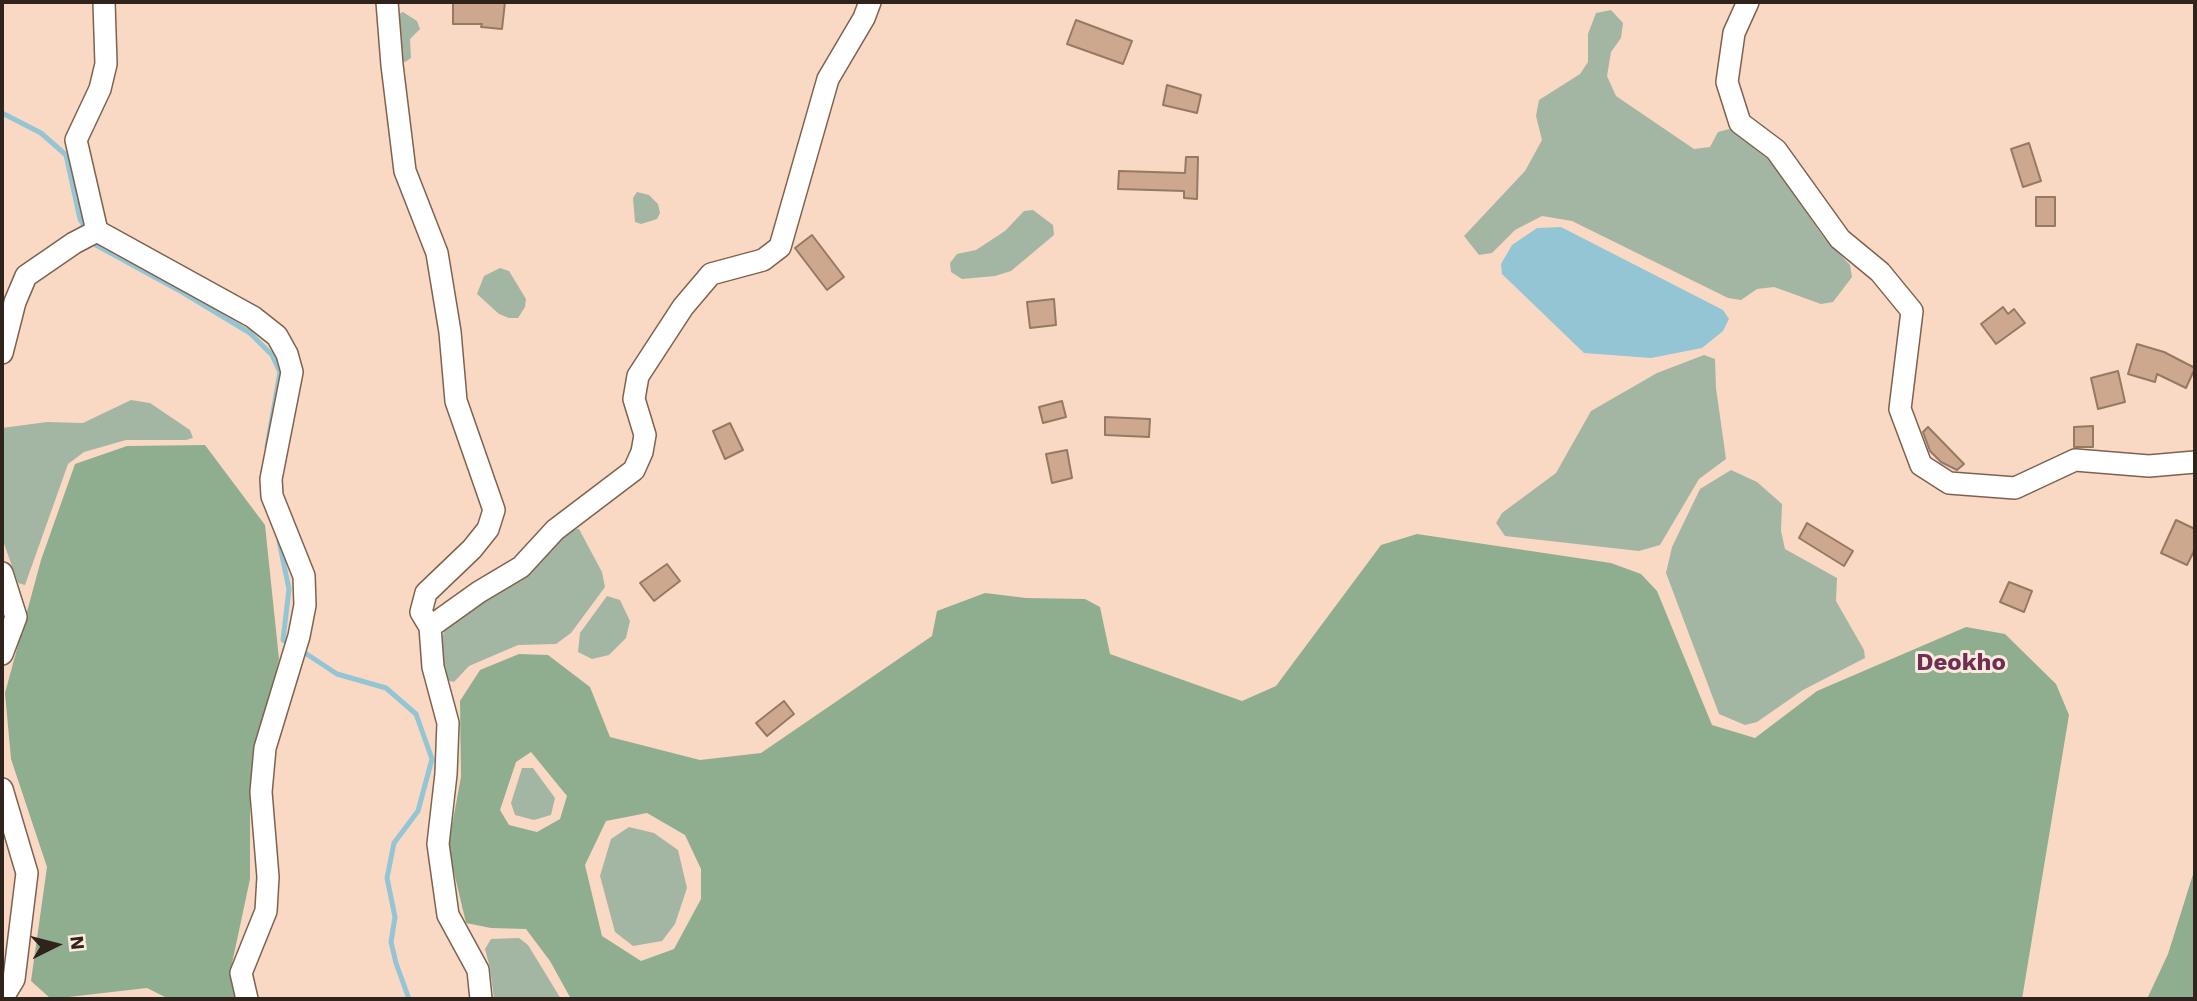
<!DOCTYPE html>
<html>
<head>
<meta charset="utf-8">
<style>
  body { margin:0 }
  #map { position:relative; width:2197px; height:1001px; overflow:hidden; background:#f9d9c4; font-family:"Work Sans",sans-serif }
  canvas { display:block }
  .frame { position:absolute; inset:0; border:4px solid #2f231b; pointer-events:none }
  .north { position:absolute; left:21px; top:910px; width:70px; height:70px; -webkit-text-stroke:5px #fde9dd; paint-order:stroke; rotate:84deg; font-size:19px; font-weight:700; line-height:28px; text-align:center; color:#2f231b }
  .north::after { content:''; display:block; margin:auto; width:24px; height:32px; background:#2f231b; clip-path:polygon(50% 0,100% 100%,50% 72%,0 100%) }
</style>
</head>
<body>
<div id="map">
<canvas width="2197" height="1001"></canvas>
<div class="frame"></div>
<div class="north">N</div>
</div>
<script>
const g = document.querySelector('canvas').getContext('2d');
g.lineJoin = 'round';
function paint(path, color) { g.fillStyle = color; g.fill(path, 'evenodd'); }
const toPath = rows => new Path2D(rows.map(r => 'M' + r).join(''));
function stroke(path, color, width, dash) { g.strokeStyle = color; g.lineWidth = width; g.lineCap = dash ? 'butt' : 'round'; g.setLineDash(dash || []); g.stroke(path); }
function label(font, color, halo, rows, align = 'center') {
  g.font = font + ' "Work Sans",sans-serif'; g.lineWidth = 6; g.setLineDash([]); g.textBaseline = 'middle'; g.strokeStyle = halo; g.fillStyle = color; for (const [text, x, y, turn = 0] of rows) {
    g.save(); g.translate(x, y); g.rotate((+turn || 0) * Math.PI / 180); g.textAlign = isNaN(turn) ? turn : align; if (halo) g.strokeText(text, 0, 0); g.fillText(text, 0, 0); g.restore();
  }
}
const green = toPath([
  [1611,10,1623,23,1621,38,1611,52,1607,76,1616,96,1694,149,1710,147,1718,132,1729,129,1770,160,1822,235,1850,265,1852,277,1833,302,1821,304,1774,287,1757,289,1741,300,1728,298,1572,221,1542,216,1515,230,1492,253,1479,255,1464,236,1525,171,1542,140,1536,116,1539,100,1580,74,1588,62,1588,34,1596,13],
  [403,12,417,21,420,29,410,39,411,58,405,62,400,60,396,15],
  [637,192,649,195,658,204,660,213,657,219,641,224,635,222,633,198],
  [1033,210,1053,225,1054,235,1011,271,995,276,962,279,951,272,950,263,957,254,976,250,1005,231,1024,211],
  [500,268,509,271,526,299,525,307,518,318,509,318,499,314,477,294,484,276],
  [1704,355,1715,359,1716,388,1726,459,1699,479,1660,545,1639,551,1505,536,1496,523,1502,513,1556,473,1591,411,1657,373],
  [131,400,150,403,190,430,193,438,186,440,126,440,84,452,68,464,25,585,18,583,2,538,2,428,47,422,83,423],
  [1731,470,1757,482,1782,504,1781,531,1785,549,1837,578,1836,601,1864,650,1865,658,1803,690,1757,722,1745,725,1719,714,1666,573,1672,547,1700,489],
  [570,528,579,529,602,572,605,587,571,633,556,644,518,645,469,666,454,682,446,680,442,638,445,629,479,602,528,575],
  [607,596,620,600,630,621,626,638,609,655,592,659,578,652,580,633],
  [522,768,533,768,555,798,551,815,534,820,515,815,511,803],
  [629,827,654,833,678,850,687,888,675,924,662,941,633,946,615,932,600,876,611,839],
  [519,938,528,945,561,999,494,999,490,968,485,949,491,939]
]);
const forest = toPath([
  [205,445,265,525,279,659,250,785,250,879,230,973,239,999,169,999,147,988,51,999,31,981,47,867,11,759,5,693,41,560,75,464,127,446],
  [1417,534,1611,563,1641,574,1657,591,1712,725,1755,738,1817,691,1966,627,2005,634,2056,684,2069,715,2022,999,571,999,550,961,526,929,491,928,466,923,448,847,461,777,460,701,480,670,519,654,548,655,590,687,610,737,700,760,761,753,932,636,937,611,985,593,1026,598,1085,599,1100,607,1110,654,1242,701,1276,686,1381,545],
  [531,752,567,796,560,819,537,832,509,825,500,810,516,762],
  [647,813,685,835,701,869,701,899,674,949,641,961,602,936,585,865,606,821],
  [2195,868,2195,999,2147,999,2168,954]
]);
const water = toPath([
  [1561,227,1723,310,1729,319,1723,331,1702,348,1651,358,1584,353,1502,274,1501,264,1512,245,1537,228]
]);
const stream = toPath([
  [2,113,41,133,66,155,80,219,86,230],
  [91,238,96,245,182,292,250,333,272,355,280,372,267,447],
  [279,541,289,589,283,640,290,644],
  [299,649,337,674,386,688,416,714,432,759,418,811,394,843,387,878,395,917,391,942,396,963,409,999]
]);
const building = toPath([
  [453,2,505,2,502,29,481,27,482,24,453,24,453,2],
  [1076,20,1132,41,1123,64,1067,44,1076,20],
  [1167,85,1201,95,1197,113,1163,105,1167,85],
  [2029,143,2041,181,2023,187,2011,149,2029,143],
  [1186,157,1198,157,1197,199,1184,198,1184,191,1118,189,1119,171,1185,173,1186,157],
  [2036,197,2055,197,2055,226,2036,226,2036,197],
  [812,235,844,277,827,290,795,248,812,235],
  [1054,299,1056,325,1030,328,1027,302,1054,299],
  [2003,307,2008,314,2014,309,2025,323,1996,344,1981,324,2003,307],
  [2137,344,2164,352,2195,368,2186,388,2157,374,2155,382,2128,374,2137,344],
  [2118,371,2125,402,2098,409,2091,378,2118,371],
  [1062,401,1066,417,1043,423,1039,407,1062,401],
  [1105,417,1150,419,1149,437,1105,435,1105,417],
  [730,423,743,450,725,459,713,431,730,423],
  [2093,426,2093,447,2074,447,2074,427,2093,426],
  [1928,427,1964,464,1957,470,1941,462,1930,451,1923,432,1928,427],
  [1067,450,1072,478,1052,483,1046,454,1067,450],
  [2176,520,2195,529,2195,549,2187,565,2161,553,2176,520],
  [1807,523,1853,551,1844,566,1799,538,1807,523],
  [667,564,680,581,654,601,640,583,667,564],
  [2009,582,2032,591,2024,612,2000,602,2009,582],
  [784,701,794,714,767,736,756,723,784,701]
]);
const minor = toPath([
  [104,2,106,64,100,89,76,140,97,231,253,317,277,336,287,354,292,372,271,479,272,496,304,576,305,605,299,636,265,748,261,792,268,877,266,911,241,973,247,999],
  [387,2,392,65,405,171,437,253,450,332,456,401,494,510,488,529,472,549,426,593,421,612,430,627,433,667,448,723,446,774,438,844,448,915,478,970,481,999],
  [1748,2,1734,33,1727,82,1740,123,1776,150,1840,239,1880,272,1912,311,1900,409,1921,465,1949,483,2015,488,2075,460,2149,466,2195,462],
  [2,353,15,302,26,276,74,243,97,231],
  [2,573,16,617,2,654],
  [430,627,479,592,521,567,555,530,634,470,642,452,645,435,634,399,638,376,683,307,711,274,763,260,780,247,828,79,864,18,870,2],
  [2,789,27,873,14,979,2,999]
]);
const quarterNames = [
  ["Deokho",1961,663]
];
paint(green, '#a3b6a3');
paint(forest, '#8fae90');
paint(water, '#93c5d4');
stroke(stream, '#93c5d4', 5);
paint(building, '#cda88e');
stroke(building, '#957965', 2);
stroke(minor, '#7d624f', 24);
stroke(minor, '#fff', 21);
label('bold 24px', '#6d2f52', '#fde9dd', quarterNames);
</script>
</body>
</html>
